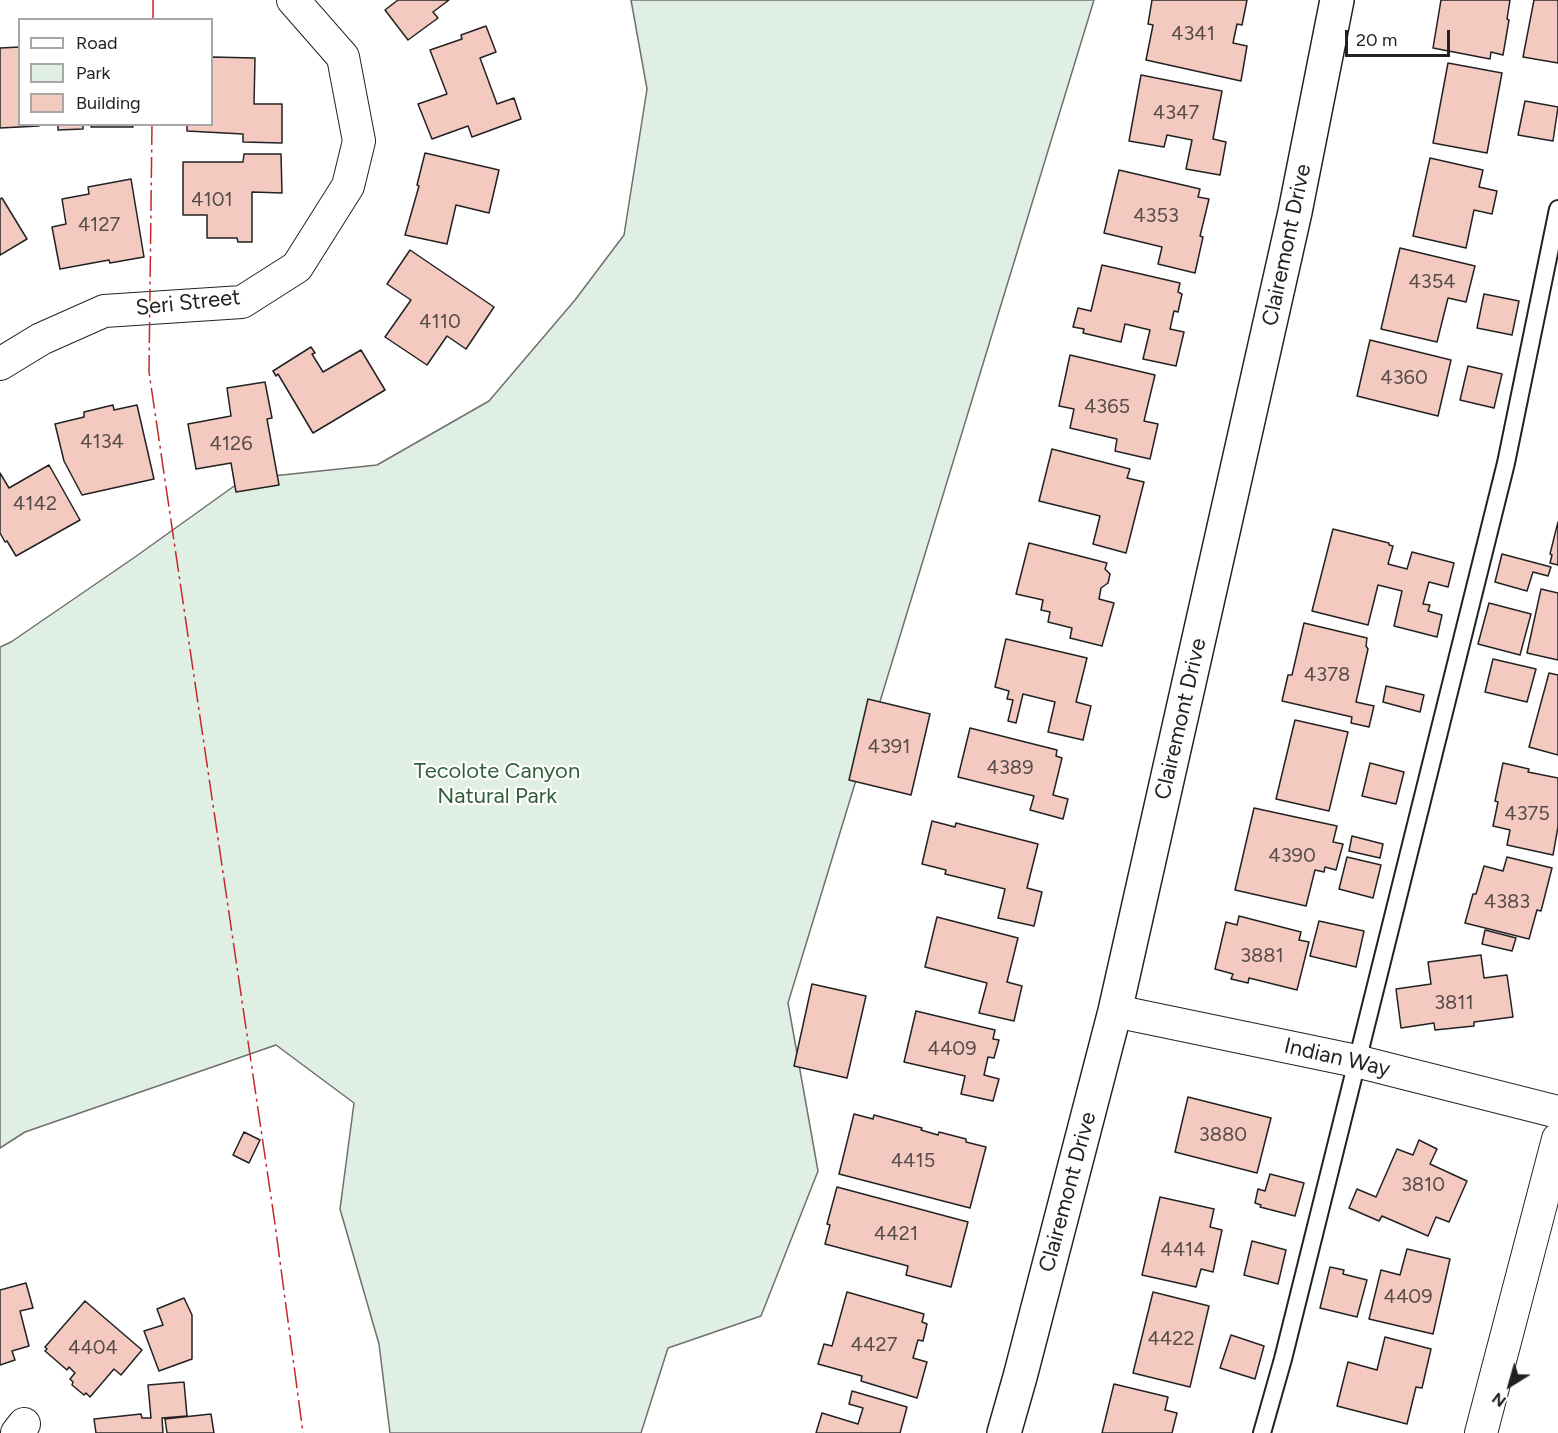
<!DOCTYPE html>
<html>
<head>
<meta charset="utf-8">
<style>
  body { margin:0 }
  #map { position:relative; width:1558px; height:1433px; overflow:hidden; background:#fff; font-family:Figtree,sans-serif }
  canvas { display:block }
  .legend { position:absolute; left:18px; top:18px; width:195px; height:108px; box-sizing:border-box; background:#fff; border:2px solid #a7a7a7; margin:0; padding:8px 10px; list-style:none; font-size:18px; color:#222 }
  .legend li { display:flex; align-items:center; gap:12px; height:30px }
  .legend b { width:30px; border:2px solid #a7a7a7 }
  .north { position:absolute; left:1480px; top:1355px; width:60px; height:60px; -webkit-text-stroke:4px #fff; paint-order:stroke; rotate:217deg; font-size:16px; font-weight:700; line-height:24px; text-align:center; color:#222 }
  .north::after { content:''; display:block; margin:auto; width:21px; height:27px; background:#222; clip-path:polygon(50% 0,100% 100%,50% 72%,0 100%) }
  .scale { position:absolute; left:1345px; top:30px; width:105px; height:27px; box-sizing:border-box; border:3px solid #222; border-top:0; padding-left:8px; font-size:18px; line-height:21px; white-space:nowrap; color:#222; -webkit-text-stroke:4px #fff; paint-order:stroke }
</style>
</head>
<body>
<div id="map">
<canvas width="1558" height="1433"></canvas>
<ul class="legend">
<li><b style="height:8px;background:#fff"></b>Road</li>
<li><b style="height:16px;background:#e0efe3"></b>Park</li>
<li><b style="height:16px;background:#f3c9c0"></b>Building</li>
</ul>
<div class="north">N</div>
<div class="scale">20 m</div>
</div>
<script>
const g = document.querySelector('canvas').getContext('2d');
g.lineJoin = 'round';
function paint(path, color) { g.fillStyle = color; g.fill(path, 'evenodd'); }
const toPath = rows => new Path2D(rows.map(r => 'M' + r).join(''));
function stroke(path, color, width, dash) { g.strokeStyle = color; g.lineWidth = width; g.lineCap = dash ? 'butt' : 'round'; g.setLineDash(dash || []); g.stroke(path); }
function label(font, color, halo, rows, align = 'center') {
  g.font = font + ' Figtree,sans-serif'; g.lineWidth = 4.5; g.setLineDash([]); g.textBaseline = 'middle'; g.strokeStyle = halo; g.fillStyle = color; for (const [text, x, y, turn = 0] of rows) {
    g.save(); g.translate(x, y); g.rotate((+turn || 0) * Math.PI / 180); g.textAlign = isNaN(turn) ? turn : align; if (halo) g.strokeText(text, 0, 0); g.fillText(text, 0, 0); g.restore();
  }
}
const green = toPath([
  [631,0,1094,0,788,1003,818,1171,761,1316,668,1348,641,1433,390,1433,379,1344,340,1209,354,1103,276,1045,25,1132,0,1148,0,647,11,642,135,557,244,479,377,465,489,401,575,300,624,235,647,89,631,0]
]);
const building = toPath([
  [398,0,449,0,433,12,438,18,408,40,385,10,398,0],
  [1152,0,1247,0,1242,25,1237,24,1233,43,1247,46,1241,81,1146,60,1153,25,1148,24,1152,0],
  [1441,0,1510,0,1507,19,1509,20,1503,55,1491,52,1490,59,1433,48,1441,0],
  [1534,0,1558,0,1558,63,1523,57,1534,0],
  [486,26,496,52,480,58,497,104,514,98,521,119,472,137,468,126,432,139,418,104,447,94,430,50,462,39,461,35,486,26],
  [20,47,20,124,39,124,39,126,0,128,0,48,20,47],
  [212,57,255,58,254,104,282,104,282,143,243,142,243,134,187,131,187,124,212,124,212,57],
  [1448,63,1502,73,1487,153,1433,143,1448,63],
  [1141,75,1222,91,1213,139,1226,142,1220,175,1186,169,1192,140,1167,135,1164,147,1129,141,1141,75],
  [1525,101,1558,107,1553,141,1518,135,1525,101],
  [58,124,83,124,83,129,58,130,58,124],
  [91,124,132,124,133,127,91,127,91,124],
  [425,153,499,170,489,213,456,205,447,244,405,235,419,186,417,185,425,153],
  [244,154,281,154,282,193,252,192,252,242,238,242,237,238,207,238,207,215,183,215,183,162,243,162,244,154],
  [1430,158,1483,170,1479,187,1497,191,1492,214,1474,210,1466,248,1413,236,1430,158],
  [1119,170,1200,189,1198,197,1209,199,1200,236,1203,237,1195,273,1158,264,1162,247,1104,233,1119,170],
  [131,179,144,257,110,263,109,260,60,269,52,227,66,224,62,199,89,194,88,187,131,179],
  [2,198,27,239,0,255,0,199,2,198],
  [1400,248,1475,266,1466,302,1448,298,1437,342,1381,329,1400,248],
  [410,250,494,307,466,349,447,336,427,365,385,337,411,300,387,284,410,250],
  [1102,265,1180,283,1178,292,1182,294,1178,312,1174,311,1170,329,1184,332,1176,366,1143,359,1150,330,1125,324,1121,342,1083,333,1084,329,1073,327,1078,308,1091,311,1102,265],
  [1484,294,1519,301,1512,335,1477,328,1484,294],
  [1370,340,1451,360,1438,416,1357,396,1370,340],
  [311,347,315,353,312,354,323,372,361,350,385,390,313,433,278,374,276,376,273,371,311,347],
  [1070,355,1155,375,1144,421,1158,424,1150,459,1115,451,1117,439,1070,428,1074,409,1059,406,1070,355],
  [1468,366,1502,374,1494,408,1460,400,1468,366],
  [265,382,272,418,267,419,279,485,236,492,231,463,196,469,188,424,231,416,227,388,265,382],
  [113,405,114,410,137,405,154,479,82,495,64,461,55,424,84,417,84,412,113,405],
  [1052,449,1130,469,1127,478,1144,482,1126,553,1093,544,1100,516,1039,501,1052,449],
  [49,465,80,520,16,556,7,541,5,542,0,533,0,473,9,488,49,465],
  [1558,522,1558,565,1550,563,1552,555,1550,554,1558,522],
  [1333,529,1389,543,1389,545,1393,546,1388,564,1407,569,1412,552,1454,563,1448,587,1429,582,1423,604,1430,605,1428,611,1442,615,1437,637,1394,626,1402,591,1378,585,1368,625,1312,611,1333,529],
  [1029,543,1107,563,1105,569,1110,574,1108,583,1101,588,1099,599,1114,603,1102,646,1070,638,1072,628,1048,622,1050,612,1041,610,1043,600,1016,594,1029,543],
  [1502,554,1551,567,1548,576,1533,572,1527,591,1495,582,1502,554],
  [1541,589,1558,593,1558,660,1527,653,1541,589],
  [1489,603,1531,614,1520,655,1478,644,1489,603],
  [1304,623,1367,638,1366,646,1368,649,1356,702,1374,706,1369,727,1351,723,1352,717,1282,701,1288,675,1292,675,1304,623],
  [1006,639,1087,658,1076,702,1091,706,1083,740,1048,732,1055,702,1023,694,1016,723,1008,721,1013,700,1007,699,1009,691,995,687,1006,639],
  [1493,659,1536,669,1527,702,1485,692,1493,659],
  [1549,673,1558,675,1558,755,1529,747,1549,673],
  [1386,686,1424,695,1420,712,1383,702,1386,686],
  [868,699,930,714,911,795,849,780,868,699],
  [1295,720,1348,732,1329,811,1276,799,1295,720],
  [970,728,1057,750,1056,756,1062,758,1053,795,1068,799,1063,819,1030,810,1034,796,958,777,970,728],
  [1370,763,1404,772,1396,804,1362,796,1370,763],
  [1503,763,1529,769,1528,772,1558,778,1558,827,1553,855,1507,845,1510,830,1493,826,1498,802,1495,801,1503,763],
  [1254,808,1337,826,1333,842,1343,844,1336,870,1325,867,1324,872,1315,870,1306,906,1235,890,1254,808],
  [932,821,955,827,956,823,1038,844,1027,888,1042,892,1034,926,998,918,1005,889,945,874,946,870,922,864,932,821],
  [1352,836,1383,844,1380,858,1349,851,1352,836],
  [1347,857,1381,865,1373,898,1339,889,1347,857],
  [1507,857,1552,868,1541,911,1537,910,1529,939,1465,923,1473,894,1476,894,1484,866,1503,871,1507,857],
  [1239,916,1301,932,1299,940,1309,942,1297,990,1249,978,1248,983,1231,979,1233,974,1215,969,1226,922,1237,925,1239,916],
  [937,917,1018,938,1007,982,1022,986,1014,1021,979,1013,987,983,925,967,937,917],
  [1319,921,1364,931,1356,967,1310,956,1319,921],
  [1485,930,1516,938,1512,951,1482,944,1485,930],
  [1481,955,1484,978,1507,975,1513,1017,1474,1022,1474,1026,1435,1030,1434,1023,1401,1028,1396,989,1431,984,1428,962,1481,955],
  [812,984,866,996,847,1078,794,1066,812,984],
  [916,1011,995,1030,993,1039,999,1040,994,1058,988,1057,984,1075,999,1079,993,1101,961,1094,965,1076,904,1062,916,1011],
  [1188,1097,1271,1118,1257,1173,1175,1152,1188,1097],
  [854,1114,873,1119,874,1115,922,1128,921,1130,938,1135,939,1132,966,1139,966,1142,986,1147,970,1208,839,1174,854,1114],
  [244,1132,260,1140,249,1163,233,1155,244,1132],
  [1419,1140,1437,1149,1430,1164,1467,1181,1449,1222,1436,1217,1428,1236,1382,1216,1379,1221,1349,1208,1357,1189,1376,1197,1397,1149,1413,1155,1419,1140],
  [1270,1174,1304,1183,1295,1216,1260,1207,1261,1205,1255,1203,1258,1189,1265,1191,1270,1174],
  [837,1187,968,1222,951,1287,906,1275,908,1266,825,1244,830,1225,827,1224,837,1187],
  [1160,1197,1214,1209,1210,1227,1222,1230,1213,1272,1201,1269,1196,1287,1142,1275,1160,1197],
  [1252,1241,1286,1250,1278,1284,1244,1275,1252,1241],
  [1407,1249,1450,1259,1433,1334,1369,1319,1381,1270,1400,1275,1407,1249],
  [1330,1267,1344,1270,1343,1274,1367,1280,1357,1317,1320,1308,1330,1267],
  [26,1283,33,1308,20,1311,29,1346,12,1351,15,1360,0,1365,0,1290,26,1283],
  [847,1292,924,1314,922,1322,927,1324,923,1341,918,1340,913,1358,927,1362,917,1398,861,1381,862,1376,818,1364,824,1344,832,1346,847,1292],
  [1153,1292,1209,1306,1190,1387,1133,1373,1153,1292],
  [184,1298,192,1315,192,1359,159,1371,144,1331,163,1325,157,1309,184,1298],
  [85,1301,142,1350,121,1375,114,1369,90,1397,86,1393,84,1395,72,1385,73,1382,70,1379,75,1373,69,1367,67,1370,45,1351,47,1349,45,1347,85,1301],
  [1231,1335,1264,1346,1255,1379,1220,1368,1231,1335],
  [1385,1337,1431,1349,1422,1388,1416,1387,1407,1424,1337,1406,1348,1362,1377,1370,1385,1337],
  [184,1382,187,1416,162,1418,163,1433,96,1433,94,1419,141,1414,142,1418,151,1418,148,1385,184,1382],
  [1114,1384,1168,1397,1165,1410,1177,1413,1172,1433,1102,1433,1114,1384],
  [852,1391,907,1407,900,1433,816,1433,822,1413,858,1424,863,1408,849,1404,852,1391],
  [211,1414,214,1433,167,1433,165,1419,211,1414]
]);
const service = toPath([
  [1262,1433,1283,1359,1506,463,1558,209]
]);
const minor = toPath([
  [0,364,41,339,104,311,242,302,297,267,348,186,359,141,343,57,293,0],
  [1115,1011,1356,1061,1558,1112],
  [17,1433,24,1424],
  [1481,1433,1558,1139]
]);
const primary = toPath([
  [1004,1433,1020,1377,1115,1011,1295,212,1337,0]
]);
const power = toPath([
  [153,20,153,0],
  [152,124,149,372,275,1224,303,1433]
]);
const numberNames = [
  ["4341",1193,34],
  ["4347",1176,113],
  ["4101",212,200],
  ["4353",1156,216],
  ["4127",99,225],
  ["4354",1432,282],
  ["4110",440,322],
  ["4360",1404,378],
  ["4365",1107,407],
  ["4134",102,442],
  ["4126",231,444],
  ["4142",35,504],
  ["4378",1327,675],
  ["4391",889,747],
  ["4389",1010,768],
  ["4375",1527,814],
  ["4390",1292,856],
  ["4383",1507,902],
  ["3881",1262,956],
  ["3811",1454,1003],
  ["4409",952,1049],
  ["3880",1223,1135],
  ["4415",913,1161],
  ["3810",1423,1185],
  ["4421",896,1234],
  ["4414",1183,1250],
  ["4409",1408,1297],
  ["4422",1171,1339],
  ["4427",874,1345],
  ["4404",93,1348]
];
const streetNames = [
  ["Clairemont Drive",1287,245,-78],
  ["Seri Street",188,303,-6],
  ["Clairemont Drive",1181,719,-77],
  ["Indian Way",1337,1058,13],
  ["Clairemont Drive",1068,1192,-75]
];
const parkNames = [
  ["Tecolote Canyon",497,772],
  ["Natural Park",497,797]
];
paint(green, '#e0efe3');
stroke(green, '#6f6f6f', 1.5);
paint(building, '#f3c9c0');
stroke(building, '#222', 1.5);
stroke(service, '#222', 20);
stroke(minor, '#222', 34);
stroke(primary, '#222', 36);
stroke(service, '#fff', 16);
stroke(minor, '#fff', 32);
stroke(primary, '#fff', 33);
stroke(power, '#c62828', 1.5, [21, 4.5, 3, 4.5]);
label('20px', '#564c4a', null, numberNames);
label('22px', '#222', '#fff', streetNames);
label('22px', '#2f5e38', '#fff', parkNames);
</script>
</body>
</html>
